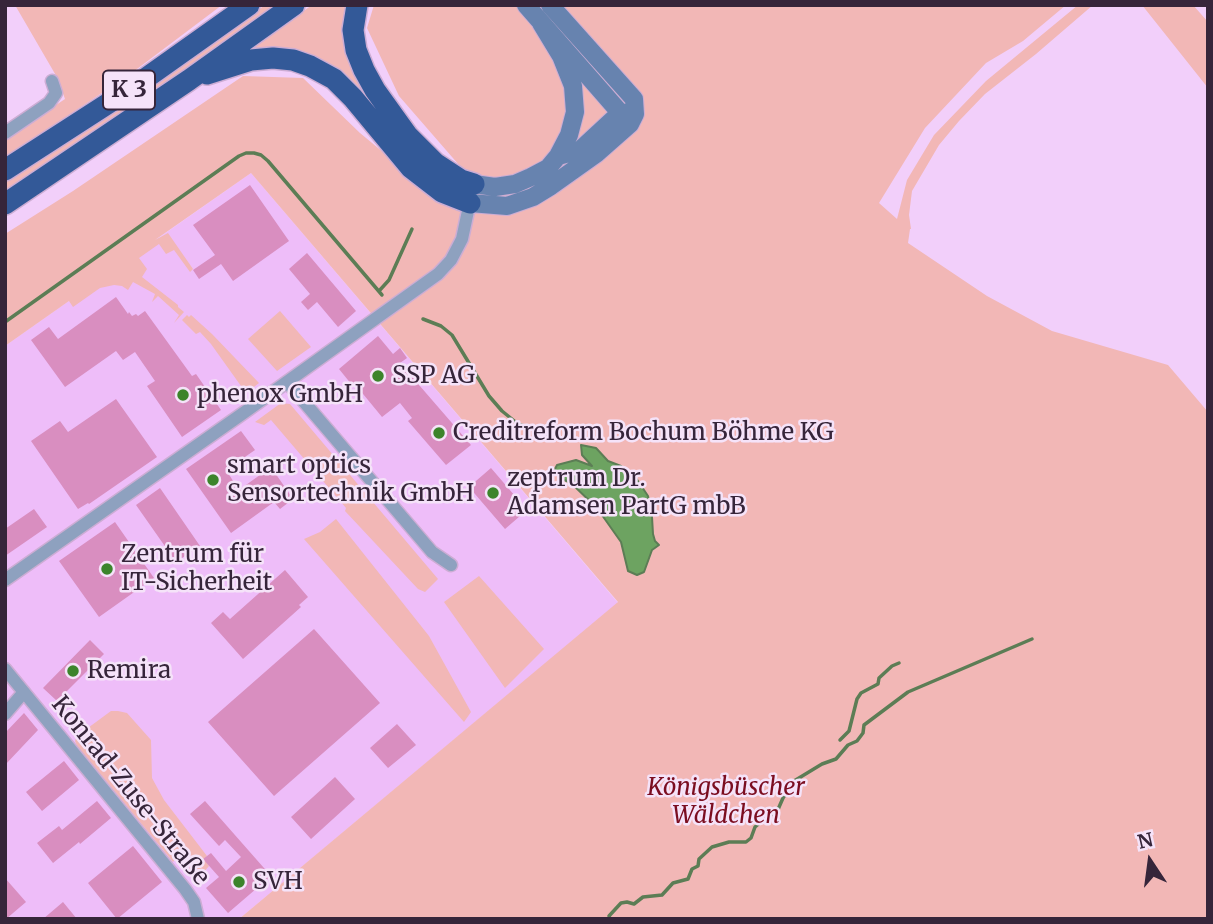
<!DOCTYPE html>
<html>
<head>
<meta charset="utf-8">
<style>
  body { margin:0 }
  #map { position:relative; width:1213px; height:924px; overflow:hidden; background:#f2cffa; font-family:Merriweather,serif }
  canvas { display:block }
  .frame { position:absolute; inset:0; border:7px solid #36253a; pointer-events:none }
  .north { position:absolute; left:1115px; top:826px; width:70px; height:70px; -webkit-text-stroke:5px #f5e3f9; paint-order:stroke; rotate:347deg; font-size:19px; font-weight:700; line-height:28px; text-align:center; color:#36253a }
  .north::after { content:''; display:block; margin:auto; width:24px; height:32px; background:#36253a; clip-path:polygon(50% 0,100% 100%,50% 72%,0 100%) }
</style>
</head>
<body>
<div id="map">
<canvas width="1213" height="924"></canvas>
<div class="frame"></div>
<div class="north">N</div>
</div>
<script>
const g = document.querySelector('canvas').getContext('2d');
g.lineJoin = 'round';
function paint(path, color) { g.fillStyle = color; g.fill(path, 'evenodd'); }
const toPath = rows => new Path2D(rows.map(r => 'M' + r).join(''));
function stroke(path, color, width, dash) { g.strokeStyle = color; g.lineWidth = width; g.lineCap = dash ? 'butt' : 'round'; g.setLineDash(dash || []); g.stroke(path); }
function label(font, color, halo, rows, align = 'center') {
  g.font = font + ' Merriweather,serif'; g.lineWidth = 5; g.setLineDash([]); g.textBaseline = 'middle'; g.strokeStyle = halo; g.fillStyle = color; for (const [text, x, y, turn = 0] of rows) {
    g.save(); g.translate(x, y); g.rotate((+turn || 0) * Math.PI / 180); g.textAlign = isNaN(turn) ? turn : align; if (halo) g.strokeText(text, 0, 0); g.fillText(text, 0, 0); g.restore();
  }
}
const built = toPath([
  [251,173,618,603,239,919,5,919,5,346]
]);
const green = toPath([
  [15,5,222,5,133,72,5,158,5,139,65,99,58,79],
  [265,5,280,5,5,193,5,180,208,46],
  [312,5,349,5,346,32,453,184,459,165,399,96,367,28,374,5,1066,5,1023,41,986,63,925,128,879,203,897,219,907,180,934,135,986,81,1078,5,1093,5,1036,54,985,94,959,121,939,145,912,191,909,215,911,229,910,229,908,243,987,296,1052,331,1168,365,1208,412,1208,919,239,919,618,602,251,173,155,240,168,233,193,269,190,272,174,250,166,254,159,244,139,258,147,269,142,277,178,305,178,307,184,312,174,323,179,315,158,296,152,302,155,294,133,282,128,290,122,286,114,285,100,288,73,307,69,301,5,346,5,234,73,191,243,76,303,78,360,133,448,206,452,188,356,89,248,51],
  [1142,5,1193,5,1208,22,1208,88],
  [280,311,311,347,277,371,248,339],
  [187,315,189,317,191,315,212,334,259,383,246,393,211,344,200,332,196,334,182,320],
  [281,403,290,404,438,579,425,592,418,589,345,511,346,508,271,420,264,425,255,422],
  [336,519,429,636,471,712,464,722,304,539,320,532],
  [479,576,544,649,505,688,444,602],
  [111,711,118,711,127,713,151,740,152,778,164,800,207,856,204,859,209,866,203,873,198,869,194,870,189,870,192,857,182,846,179,854,173,862,77,746,75,741,77,736]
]);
const water = toPath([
  [581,445,596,448,608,461,621,466,636,478,648,496,652,517,653,534,655,541,659,545,652,550,644,572,637,575,628,571,621,542,597,508,572,484,559,477,554,471,557,465,576,460,592,466,582,455,581,445]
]);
const stream = toPath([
  [379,291,389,280,412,229],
  [423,319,441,326,452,335,489,396,502,411,518,424,560,439],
  [5,322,239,156,246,153,254,153,261,155,268,161,382,295],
  [840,740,849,731,857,699,861,693,878,684,879,678,892,666,899,663],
  [610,919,609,916,621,903,627,902,634,904,643,897,662,895,673,883,688,879,692,869,698,866,699,859,712,847,729,842,746,842,751,838,755,827,769,815,776,814,783,798,794,781,822,764,836,759,848,745,857,741,863,733,864,725,908,692,1032,639]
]);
const building = toPath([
  [250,185,289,241,233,281,221,264,199,279,193,270,215,255,193,225],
  [307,253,356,311,338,327,317,302,308,310,301,302,310,294,289,269],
  [116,297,128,314,129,312,132,316,136,314,138,316,145,311,192,376,196,374,221,410,182,437,147,386,155,381,135,352,123,360,116,351,65,387,31,340,49,327,58,339],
  [378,336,393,354,400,348,407,358,400,363,471,445,446,465,408,421,412,418,400,403,382,417,354,383,352,385,339,369],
  [116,399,157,457,89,504,88,503,78,509,31,441,60,421,68,432],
  [241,431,255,450,226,470,239,490,271,467,293,499,280,509,274,502,231,533,186,469],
  [491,468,527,510,505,529,469,487],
  [160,488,200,546,176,562,136,505],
  [34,509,47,527,5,556,5,529],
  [115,522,154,578,99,617,59,561],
  [285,570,308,597,299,605,301,607,243,659,211,623,223,612,230,619],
  [314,629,380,703,274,796,208,722],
  [90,640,104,654,57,701,43,688],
  [24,713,38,730,5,765,5,733],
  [397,724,416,745,388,768,370,748],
  [64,761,79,780,42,811,26,792],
  [335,777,355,799,311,839,291,817],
  [97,801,111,818,80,844,79,842,53,863,37,843,59,826,62,830],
  [205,801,271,876,228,913,206,888,219,877,203,859,211,853,226,871,241,857,225,840,219,846,190,814],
  [133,846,162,882,117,919,88,883],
  [5,878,26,902,6,919,5,919],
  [63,902,77,919,43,919]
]);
const street = toPath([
  [5,133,49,103,56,93,52,81],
  [287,382,432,552,451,565],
  [5,580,242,414,438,274,451,260,462,239,471,197],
  [5,669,185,889,194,902,198,919],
  [5,714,24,692]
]);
const secondary = toPath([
  [526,5,630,124],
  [558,156,580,150,621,112],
  [474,184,495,187,515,184,531,177,548,168,558,156,569,135,575,112,573,86,561,56,541,23],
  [470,203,507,206,533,197,551,186,596,154,630,124,635,114,634,99,550,5]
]);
const highway = toPath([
  [357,5,353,30,356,50,364,70,375,90,408,136,435,163,461,180,474,184],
  [207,74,251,60,273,58,293,60,310,66,334,79,353,98,411,168,442,192,470,203],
  [5,170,132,88,249,5],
  [5,204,189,80,294,5]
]);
const markers = [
  [378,376,7,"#3c842b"],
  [183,395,7,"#3c842b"],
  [439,433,7,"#3c842b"],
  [213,480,7,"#3c842b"],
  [493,493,7,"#3c842b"],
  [107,569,7,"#3c842b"],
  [73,671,7,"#3c842b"],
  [239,882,7,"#3c842b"]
];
const shields = [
  [129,90,52]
];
const shieldNames = [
  ["K 3",129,90]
];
const poiNames = [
  ["SSP AG",392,376],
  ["phenox GmbH",197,395],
  ["Creditreform Bochum Böhme KG",453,433],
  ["smart optics",227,466],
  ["Sensortechnik GmbH",227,494],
  ["zeptrum Dr.",507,479],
  ["Adamsen PartG mbB",507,507],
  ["Zentrum für",121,555],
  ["IT-Sicherheit",121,583],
  ["Remira",87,671],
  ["SVH",253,882]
];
const parkNames = [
  ["Königsbüscher",726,788],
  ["Wäldchen",726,816]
];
const streetNames = [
  ["Konrad-Zuse-Straße",130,791,51]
];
paint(built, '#eebdf9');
paint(green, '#f2b7b6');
paint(water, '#6da361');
stroke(water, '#5c7d55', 2);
stroke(stream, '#5c7d55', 3.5);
paint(building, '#d98ec0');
stroke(street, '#ccadd4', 15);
stroke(secondary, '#ccadd4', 20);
stroke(highway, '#ccadd4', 24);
stroke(street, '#8ea1bf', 12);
stroke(secondary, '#6783af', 18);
stroke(highway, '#335998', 21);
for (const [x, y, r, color] of markers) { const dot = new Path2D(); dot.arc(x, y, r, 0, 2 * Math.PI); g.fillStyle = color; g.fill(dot); stroke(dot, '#f5e3f9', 2.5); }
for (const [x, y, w] of shields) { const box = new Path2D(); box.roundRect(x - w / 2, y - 19.5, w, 39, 5); g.fillStyle = '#f5e3f9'; g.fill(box); stroke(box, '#36253a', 2); }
label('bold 23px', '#36253a', null, shieldNames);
label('24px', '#36253a', '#f5e3f9', poiNames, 'left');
label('italic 24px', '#7b0d20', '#f5e3f9', parkNames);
label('24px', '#36253a', '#f5e3f9', streetNames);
</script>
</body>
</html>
